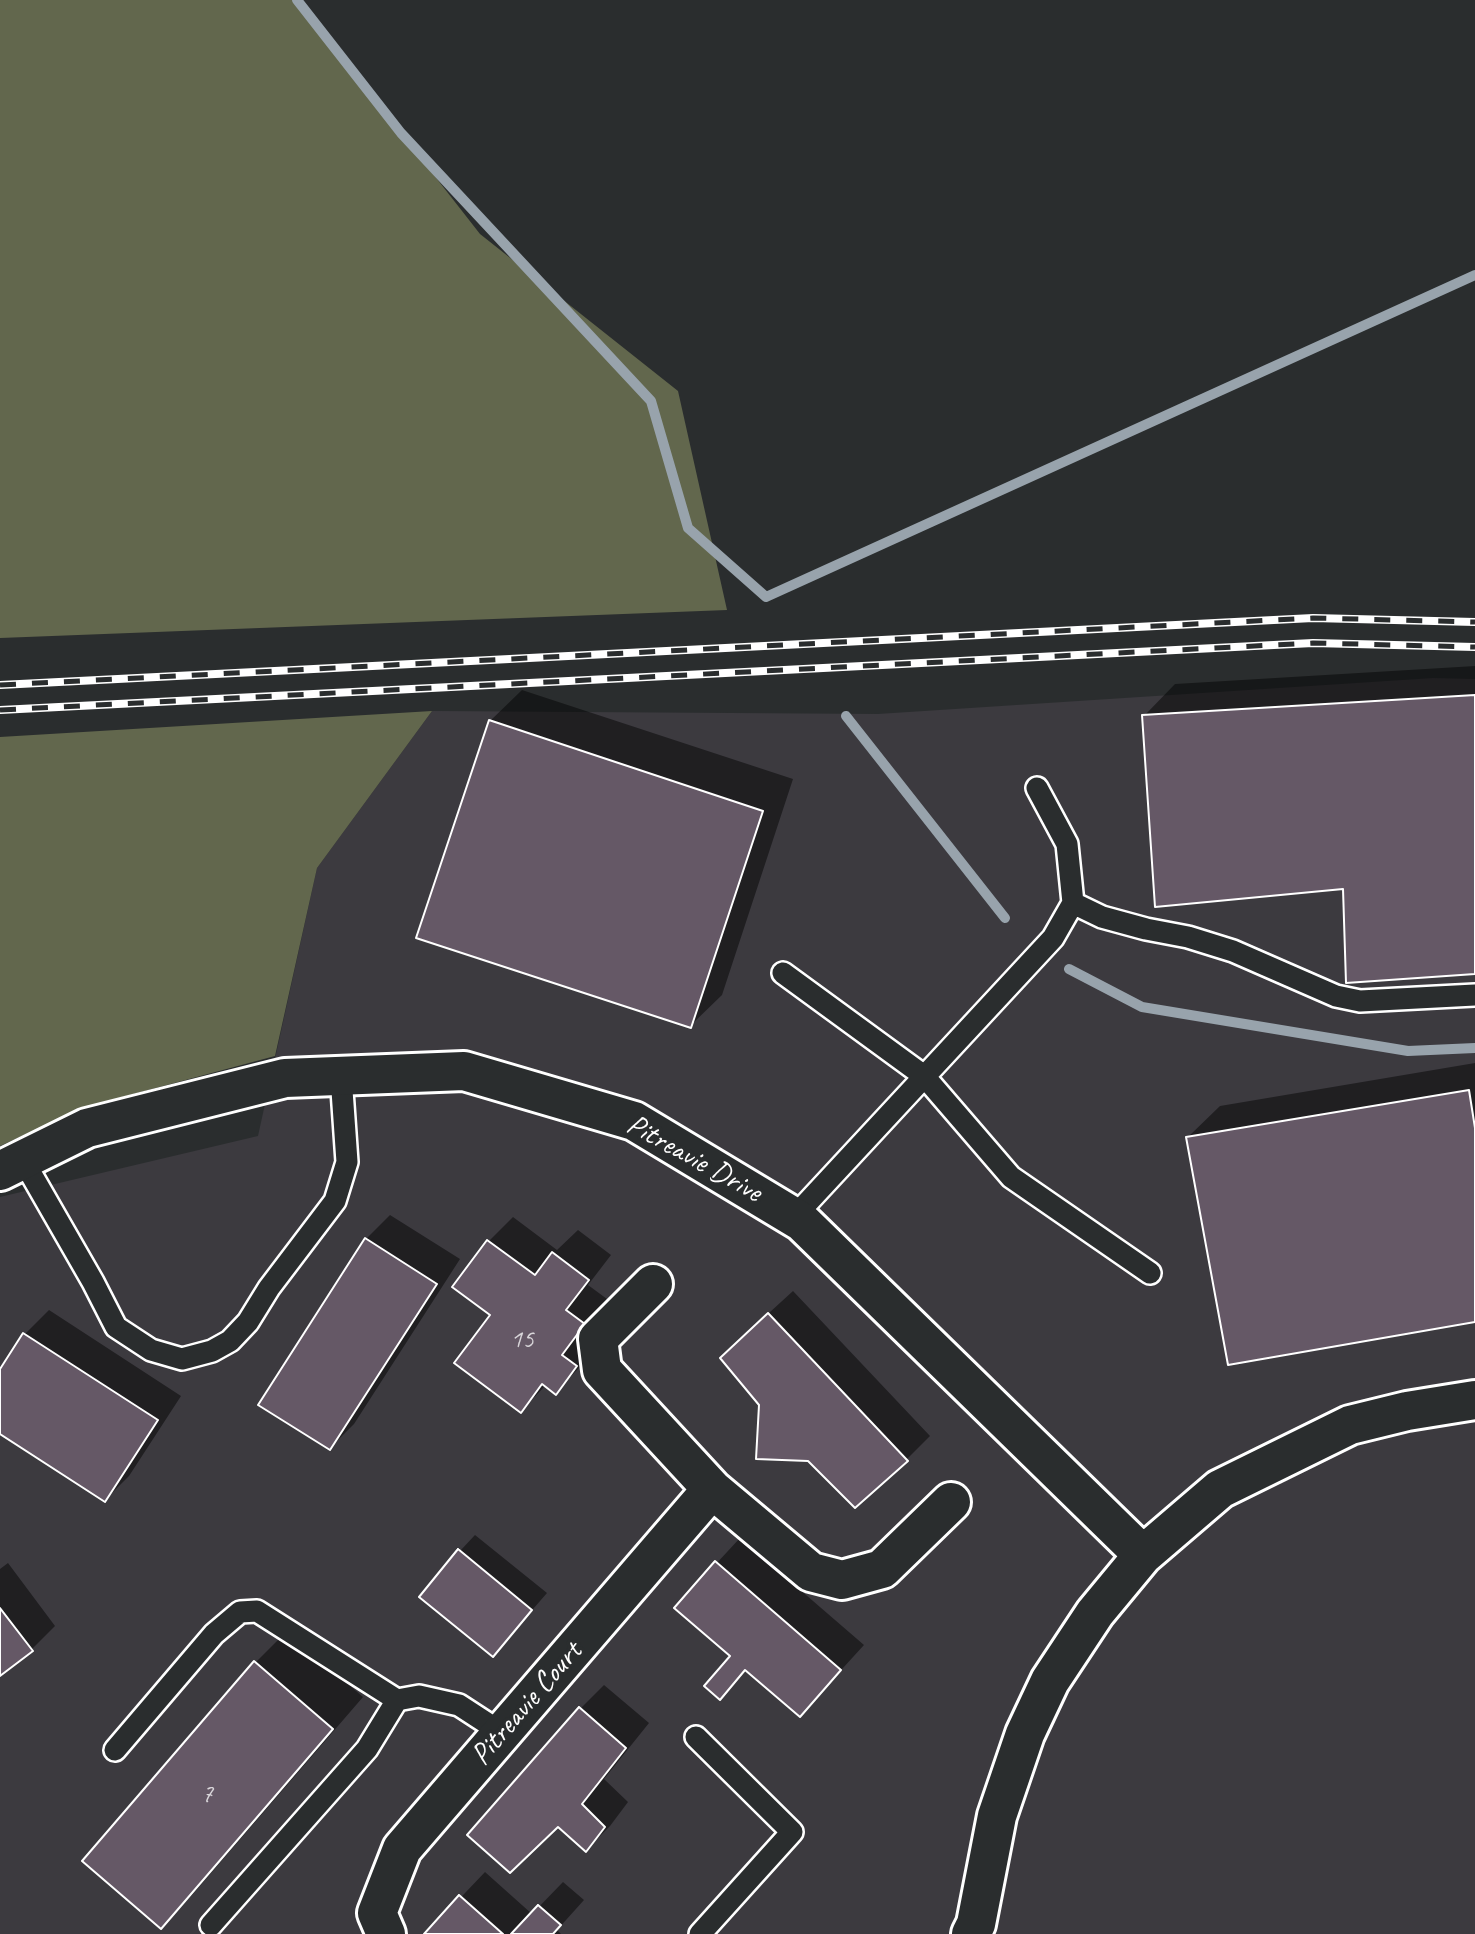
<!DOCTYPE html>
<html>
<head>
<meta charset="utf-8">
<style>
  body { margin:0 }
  canvas { display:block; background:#2a2d2e }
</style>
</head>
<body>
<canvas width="1475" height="1934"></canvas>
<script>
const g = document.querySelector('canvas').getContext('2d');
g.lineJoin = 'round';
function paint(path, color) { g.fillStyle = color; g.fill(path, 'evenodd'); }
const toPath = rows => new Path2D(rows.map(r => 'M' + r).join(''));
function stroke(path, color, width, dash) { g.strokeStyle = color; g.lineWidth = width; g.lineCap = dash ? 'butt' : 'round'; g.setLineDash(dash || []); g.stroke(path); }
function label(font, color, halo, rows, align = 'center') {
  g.font = font + ' Caveat,sans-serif'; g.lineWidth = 7; g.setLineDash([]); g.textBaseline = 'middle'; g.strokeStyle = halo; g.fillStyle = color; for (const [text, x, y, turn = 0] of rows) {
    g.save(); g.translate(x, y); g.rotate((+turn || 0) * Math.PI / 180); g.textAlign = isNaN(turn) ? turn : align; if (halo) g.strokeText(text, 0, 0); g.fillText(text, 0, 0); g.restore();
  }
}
const built = toPath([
  [1433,678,1475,679,1475,1934,0,1934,0,1197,258,1136,317,868,432,711,878,714]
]);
const green = toPath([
  [0,0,297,0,480,234,678,391,727,610,0,638],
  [432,711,317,868,275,1056,85,1107,0,1146,0,737]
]);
const shadow = toPath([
  [1475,666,1475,972,1345,887,1144,716,1175,684],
  [522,690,793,779,722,995,690,1026,490,721],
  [1475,1063,1475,1320,1188,1137,1220,1106],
  [390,1215,460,1259,354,1424,330,1448,366,1239],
  [513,1217,557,1250,578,1230,611,1255,588,1285,607,1299,584,1331,599,1342,579,1368,555,1392,546,1385,521,1411,493,1315,455,1287,489,1241],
  [793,1291,930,1436,906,1460,809,1459,761,1404,746,1334],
  [49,1310,181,1396,129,1476,105,1500,0,1432,0,1372,25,1334],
  [475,1535,547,1593,493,1655,460,1551],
  [740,1538,864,1645,800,1715,747,1669,720,1697,733,1656,676,1607],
  [8,1563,55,1626,31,1650,0,1674,0,1569],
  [287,1631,363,1697,192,1895,160,1926,255,1663],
  [604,1685,649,1723,604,1779,628,1802,610,1826,586,1850,558,1824,580,1709],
  [485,1872,532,1914,563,1882,584,1900,557,1930,561,1934,426,1934]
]);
const stream = toPath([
  [297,0,401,133,651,401,688,528,766,597,1475,275],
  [846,716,1005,918],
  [1069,969,1142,1007,1408,1051,1475,1048]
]);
const building = toPath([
  [1475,695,1475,974,1346,983,1343,889,1155,907,1142,715,1475,695],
  [489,720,763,811,691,1028,416,938,489,720],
  [1469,1090,1475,1128,1475,1322,1228,1365,1186,1137,1469,1090],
  [365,1238,437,1284,330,1450,258,1405,365,1238],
  [487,1240,535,1275,552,1252,589,1280,566,1310,585,1324,562,1355,577,1366,556,1395,542,1384,521,1413,454,1363,490,1315,452,1287,487,1240],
  [768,1313,908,1461,855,1508,808,1461,756,1459,759,1405,720,1358,768,1313],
  [23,1333,158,1420,105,1502,0,1434,0,1369,23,1333],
  [458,1549,532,1610,493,1657,419,1597,458,1549],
  [715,1561,841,1670,800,1717,745,1670,720,1700,704,1686,730,1656,674,1608,715,1561],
  [0,1608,33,1651,0,1676,0,1608],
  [254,1661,333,1729,161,1929,82,1861,254,1661],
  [579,1707,626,1748,582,1804,605,1827,586,1852,558,1827,510,1873,467,1835,579,1707],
  [459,1895,503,1934,424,1934,459,1895],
  [538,1905,561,1925,553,1934,511,1934,538,1905]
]);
const lane = toPath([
  [1073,903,1102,917,1146,929,1188,937,1233,951,1336,996,1360,1001,1475,995],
  [783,973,924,1076,1011,1177,1150,1273],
  [23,1160,93,1282,116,1327,151,1350,182,1359,212,1351,230,1341,248,1322,269,1288,335,1201,347,1162,341,1076],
  [794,1217,1053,938,1073,903,1067,844,1037,788],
  [696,1737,792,1832,700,1934],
  [115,1750,214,1634,240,1612,257,1611,397,1700],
  [211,1925,367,1749,397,1700,419,1696,459,1705,502,1733]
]);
const street = toPath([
  [0,1171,87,1128,285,1078,464,1071,634,1121,802,1222,1143,1555],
  [653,1284,598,1339,602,1370,712,1489,811,1572,842,1580,882,1569,951,1502],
  [386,1934,377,1913,402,1849,712,1489],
  [971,1934,976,1924,997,1816,1025,1734,1050,1681,1095,1613,1143,1555,1220,1489,1350,1425,1407,1411,1475,1400]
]);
const rail = toPath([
  [0,685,1313,618,1475,622],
  [0,710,1313,643,1475,647]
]);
const numberNames = [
  ["15",522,1340],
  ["7",207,1795]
];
const streetNames = [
  ["Pitreavie Drive",694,1159,29],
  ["Pitreavie Court",527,1704,-49]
];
paint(built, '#3c3a3f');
paint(green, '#62674d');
paint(shadow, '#0007');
stroke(stream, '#98a3ac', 10);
paint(building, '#655866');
stroke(building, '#fff', 2);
stroke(lane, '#fff', 26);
stroke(street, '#fff', 44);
stroke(lane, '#2a2d2e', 21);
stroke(street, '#2a2d2e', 38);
stroke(rail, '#fff', 8);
stroke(rail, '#2a2d2e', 5, [16]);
label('26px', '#d8d5d9', null, numberNames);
label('30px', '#fff', '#2a2d2e', streetNames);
</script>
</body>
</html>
